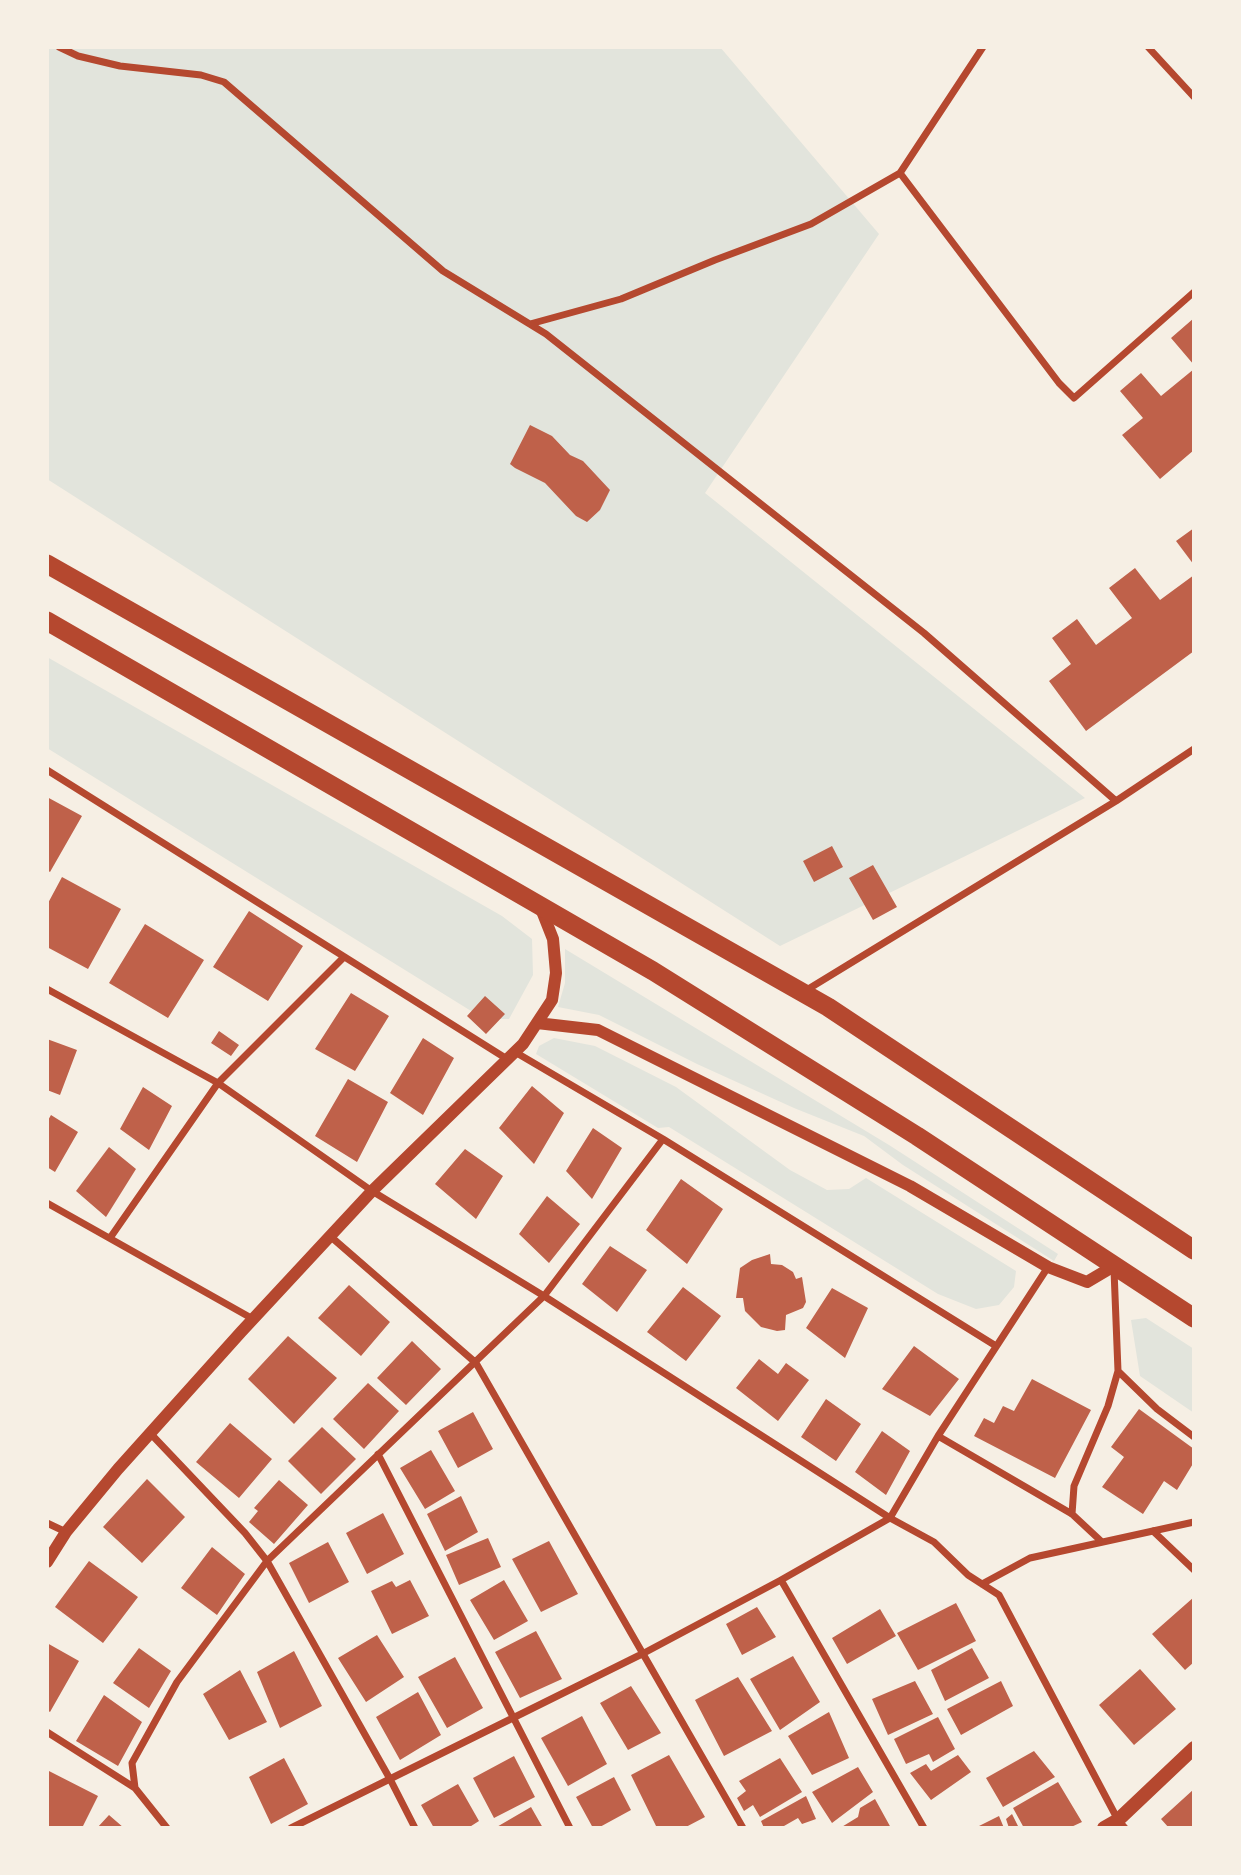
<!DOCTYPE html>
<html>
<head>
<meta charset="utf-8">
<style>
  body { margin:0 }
  #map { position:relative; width:1241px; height:1875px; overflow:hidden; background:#f6efe4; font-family:Commissioner,sans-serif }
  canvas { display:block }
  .frame { position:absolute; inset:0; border:49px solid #f6efe4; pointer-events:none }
</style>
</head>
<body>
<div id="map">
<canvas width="1241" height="1875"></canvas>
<div class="frame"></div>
</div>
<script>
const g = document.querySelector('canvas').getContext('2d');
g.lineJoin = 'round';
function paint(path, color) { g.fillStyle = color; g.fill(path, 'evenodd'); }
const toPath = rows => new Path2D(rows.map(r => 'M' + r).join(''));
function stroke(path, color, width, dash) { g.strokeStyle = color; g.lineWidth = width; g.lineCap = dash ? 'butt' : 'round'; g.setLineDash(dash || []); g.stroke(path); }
const green = toPath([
  [47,47,720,47,879,234,705,493,1085,798,780,946,47,479],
  [47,657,502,916,532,939,533,975,509,1019,484,1019,47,748],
  [565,949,889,1145,1058,1254,1054,1261,903,1165,864,1136,794,1108,697,1064,599,1015,558,1007,565,983],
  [554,1038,595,1046,676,1087,790,1170,827,1190,849,1189,866,1178,1016,1271,1014,1287,999,1305,976,1309,938,1294,669,1127,658,1128,536,1054,539,1046],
  [1146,1318,1194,1349,1194,1413,1140,1376,1131,1320]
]);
const building = toPath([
  [1194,318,1194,365,1171,338],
  [1194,369,1194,450,1160,479,1122,435,1143,418,1120,391,1141,373,1161,396],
  [530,425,552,436,570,455,583,461,610,490,600,510,587,522,576,516,545,483,515,468,510,464],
  [1194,528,1194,565,1176,541],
  [1135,568,1160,600,1194,575,1194,651,1086,731,1049,681,1071,664,1052,638,1077,619,1096,645,1132,618,1109,588],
  [47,797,82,816,50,872,47,870],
  [832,846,843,867,814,882,803,861],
  [873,865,897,907,873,920,849,878],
  [62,877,121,909,88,969,47,947,47,905],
  [249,911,303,946,268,1001,213,967],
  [145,924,204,960,168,1018,109,983],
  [351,993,389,1016,355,1071,315,1049],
  [485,996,505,1014,486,1034,467,1016],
  [219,1031,239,1045,231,1056,211,1043],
  [423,1038,454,1058,423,1115,390,1093],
  [47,1039,77,1050,60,1095,47,1090],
  [348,1079,388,1102,357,1162,315,1136],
  [532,1086,564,1113,534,1164,499,1128],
  [143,1087,172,1106,149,1150,120,1129],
  [51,1115,78,1132,55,1172,47,1167,47,1122],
  [593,1128,622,1148,592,1199,566,1171],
  [109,1147,136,1169,106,1217,76,1191],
  [465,1149,503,1176,476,1219,435,1184],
  [681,1179,723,1209,687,1264,646,1230],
  [547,1196,580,1224,549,1263,519,1234],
  [610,1246,647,1270,617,1312,582,1284],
  [770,1254,771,1264,782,1265,793,1272,796,1279,802,1277,806,1302,803,1308,786,1315,785,1330,777,1331,761,1327,745,1311,743,1298,736,1298,740,1268,752,1260],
  [349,1285,390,1322,361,1356,318,1318],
  [683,1287,721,1316,686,1361,647,1332],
  [832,1288,868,1308,845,1358,806,1328],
  [288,1336,337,1378,294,1424,248,1379],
  [412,1341,441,1369,406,1405,377,1378],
  [914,1346,959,1379,930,1416,882,1389],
  [759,1359,778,1374,786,1363,809,1380,778,1421,736,1388],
  [1032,1379,1091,1410,1055,1478,974,1436,984,1418,994,1423,1003,1406,1014,1411],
  [368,1383,399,1411,364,1449,333,1419],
  [826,1399,861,1424,836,1461,801,1437],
  [1139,1409,1194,1449,1194,1462,1177,1490,1164,1481,1143,1514,1102,1487,1124,1457,1111,1447],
  [473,1412,493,1449,458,1468,438,1431],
  [230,1423,272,1459,239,1498,196,1462],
  [322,1427,356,1459,321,1494,288,1461],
  [882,1431,910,1451,886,1495,855,1472],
  [431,1450,455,1491,425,1509,400,1468],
  [147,1479,185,1517,142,1563,103,1527],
  [279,1480,308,1505,274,1544,249,1522,258,1511,254,1508],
  [461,1496,478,1532,445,1551,427,1514],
  [383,1513,404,1554,367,1574,346,1533],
  [488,1538,501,1567,459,1585,446,1555],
  [549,1541,578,1594,541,1612,512,1559],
  [328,1542,349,1582,309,1603,289,1563],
  [212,1547,245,1574,217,1615,181,1588],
  [89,1561,138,1597,103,1643,55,1607],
  [410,1580,429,1616,392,1634,371,1591,392,1581,396,1587],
  [504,1580,528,1621,494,1640,470,1600],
  [1194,1597,1194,1662,1185,1670,1152,1634],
  [956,1603,976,1641,918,1670,897,1633],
  [757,1607,776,1637,742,1655,726,1624],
  [880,1609,896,1636,847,1664,832,1638],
  [536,1631,562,1679,520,1698,495,1652],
  [377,1635,404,1677,366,1702,338,1658],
  [47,1643,79,1661,50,1712,47,1710],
  [139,1648,171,1671,149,1708,113,1683],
  [972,1648,989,1678,945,1701,931,1670],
  [294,1651,322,1706,280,1728,257,1672],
  [793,1656,820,1702,780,1730,750,1679],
  [455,1657,483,1708,447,1728,418,1677],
  [1140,1669,1176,1709,1134,1745,1099,1705],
  [240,1670,267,1722,229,1740,203,1694],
  [738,1677,772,1731,724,1756,695,1700],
  [915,1681,933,1714,888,1735,872,1699],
  [1001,1681,1013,1706,961,1735,947,1709],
  [631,1686,661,1733,628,1750,600,1703],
  [418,1692,441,1735,400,1760,376,1717],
  [104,1695,142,1722,118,1766,76,1741],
  [829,1712,849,1758,812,1775,788,1736],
  [582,1716,607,1764,568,1786,541,1738],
  [938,1717,955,1749,933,1762,929,1754,906,1764,894,1739],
  [1034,1751,1055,1777,1003,1807,986,1778],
  [669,1755,705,1817,684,1828,657,1828,631,1775],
  [958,1755,971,1772,931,1800,910,1773,926,1764,931,1771],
  [514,1756,535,1797,494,1818,473,1778],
  [284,1758,308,1804,271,1824,249,1777],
  [780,1758,802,1792,760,1817,753,1805,744,1811,737,1798,746,1791,739,1781],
  [858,1767,873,1792,832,1823,812,1792],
  [47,1770,98,1796,82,1828,52,1828,47,1826],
  [614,1777,631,1810,598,1828,593,1828,576,1797],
  [1058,1782,1082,1822,1069,1828,1024,1828,1013,1808],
  [458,1784,479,1821,468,1828,434,1828,421,1805],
  [1194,1789,1194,1828,1169,1828,1161,1819],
  [806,1796,816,1819,802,1824,798,1818,784,1826,785,1828,764,1828,761,1821],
  [875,1799,891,1828,840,1828,858,1817,860,1808],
  [531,1807,543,1828,495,1828],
  [1012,1814,1019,1828,1009,1828,1006,1819],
  [109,1815,124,1828,97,1828],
  [999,1816,1004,1828,975,1828]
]);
const minor = toPath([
  [59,47,78,56,120,66,201,75,224,82,443,271,546,334,924,633,1116,801],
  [1148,47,1194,97],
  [900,173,1059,383,1074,398,1194,292],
  [530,324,621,299,715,260,811,224,900,173,983,47],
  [47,770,507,1059],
  [47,989,218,1083,372,1191,544,1296,890,1518,934,1542,968,1575,999,1595,1118,1820,1125,1828],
  [805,991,1116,801,1194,749],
  [515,1052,663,1139,996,1346],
  [47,1203,253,1319],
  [330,1236,476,1363,743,1828],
  [110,1238,218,1083,344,957],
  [1114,1270,1118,1371,1157,1409,1194,1437],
  [150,1433,245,1533,267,1561,390,1779,415,1828],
  [938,1436,1072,1514,1102,1542],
  [378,1454,570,1828],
  [1072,1514,1074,1486,1108,1406,1118,1371],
  [47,1523,66,1532],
  [1153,1531,1194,1570],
  [781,1580,924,1828],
  [982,1584,1030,1558,1194,1522],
  [47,1732,135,1788],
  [167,1828,135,1788,132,1763,177,1682,267,1561,544,1296,663,1139],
  [291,1828,644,1653,781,1580,890,1518,938,1436,1048,1267]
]);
const tertiary = toPath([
  [537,1023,598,1030,910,1186,1048,1267,1087,1282,1114,1266],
  [47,1562,66,1532,118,1469,241,1332,372,1191,523,1044,552,1000,556,973,553,939,540,906]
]);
const secondary = toPath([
  [1104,1828,1118,1820,1194,1748]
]);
const trunk = toPath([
  [47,564,828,1007,1194,1250],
  [47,621,653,971,917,1136,1194,1318]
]);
paint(green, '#e2e4dc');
paint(building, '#bf614a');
stroke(minor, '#b5482f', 7);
stroke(tertiary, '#b5482f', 12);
stroke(secondary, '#b5482f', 14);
stroke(trunk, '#b5482f', 19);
</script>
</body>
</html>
